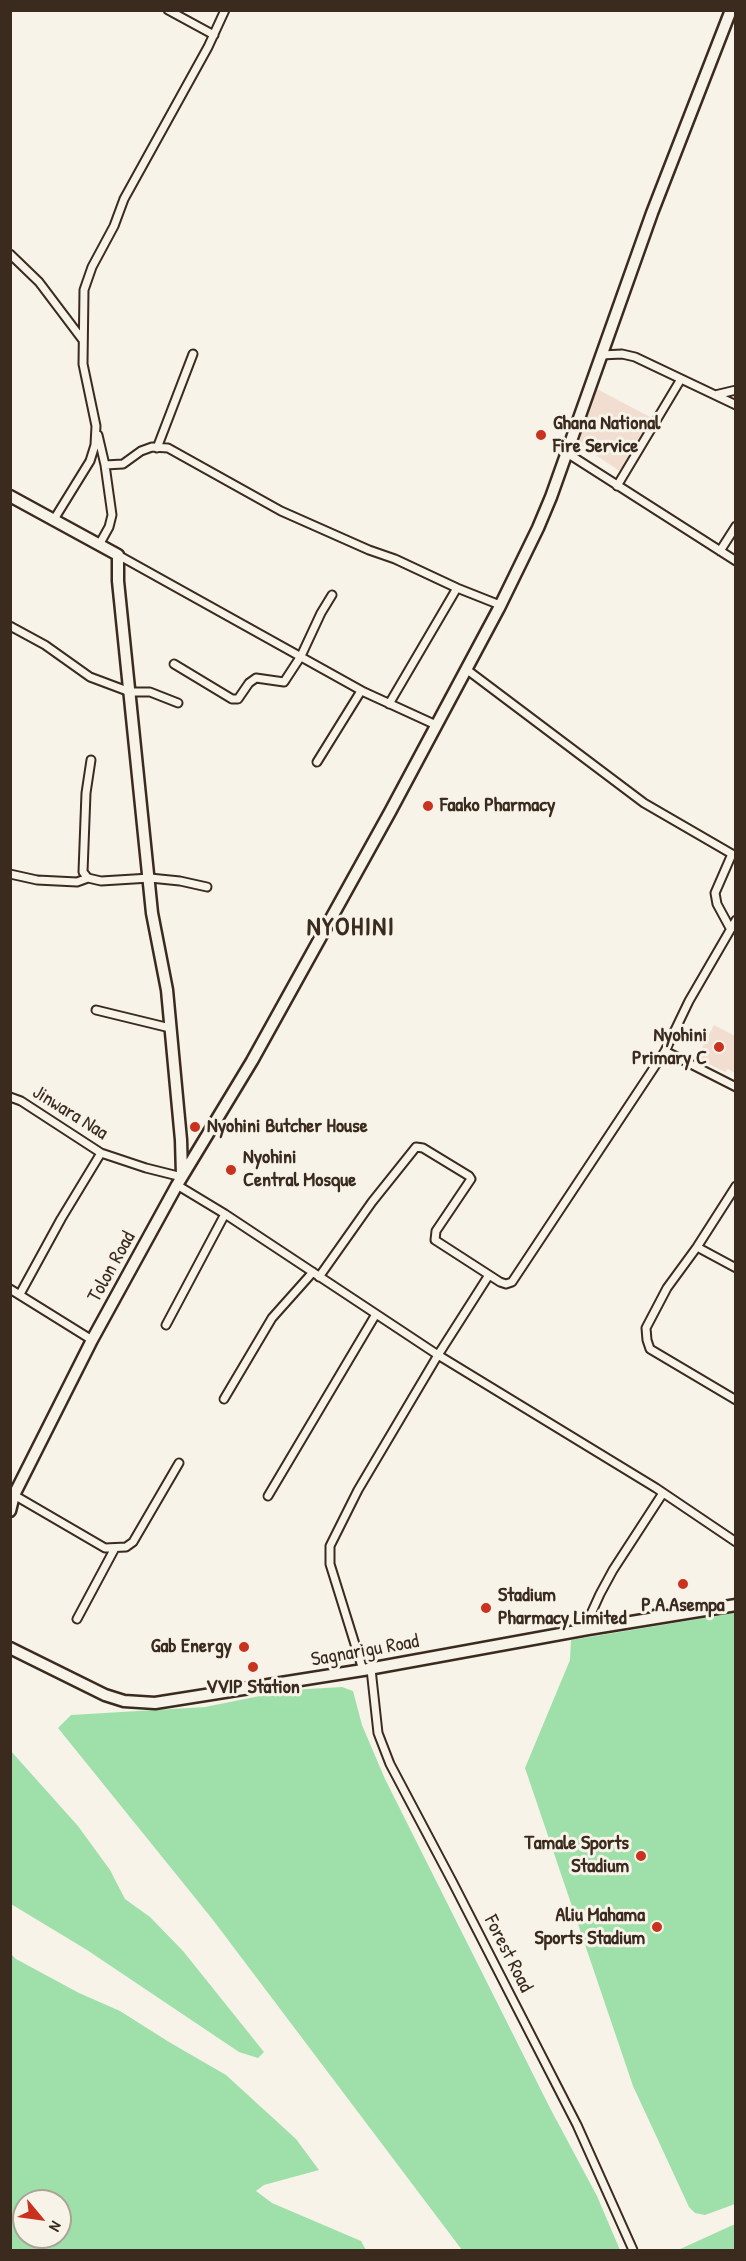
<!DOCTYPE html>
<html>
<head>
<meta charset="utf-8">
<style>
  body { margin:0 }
  #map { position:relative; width:746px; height:2261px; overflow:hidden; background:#f7f3e8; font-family:"Patrick Hand",sans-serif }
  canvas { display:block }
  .frame { position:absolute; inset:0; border:12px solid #3b2a1e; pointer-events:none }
  .north { position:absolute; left:12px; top:2189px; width:60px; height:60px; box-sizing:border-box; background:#f7f3e8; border:2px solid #aca397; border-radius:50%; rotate:119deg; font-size:16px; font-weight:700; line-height:24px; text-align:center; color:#3b2a1e }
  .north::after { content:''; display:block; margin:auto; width:21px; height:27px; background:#c8321e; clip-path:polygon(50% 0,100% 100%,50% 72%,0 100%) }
</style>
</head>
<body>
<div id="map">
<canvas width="746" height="2261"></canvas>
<div class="frame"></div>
<div class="north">N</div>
</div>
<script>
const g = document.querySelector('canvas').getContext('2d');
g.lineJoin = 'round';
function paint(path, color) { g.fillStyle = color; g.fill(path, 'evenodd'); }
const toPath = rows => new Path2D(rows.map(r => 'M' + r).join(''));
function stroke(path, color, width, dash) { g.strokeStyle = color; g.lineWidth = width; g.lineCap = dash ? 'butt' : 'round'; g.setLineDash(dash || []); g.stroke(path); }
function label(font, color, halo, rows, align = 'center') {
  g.font = font + ' "Patrick Hand",sans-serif'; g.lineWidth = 6; g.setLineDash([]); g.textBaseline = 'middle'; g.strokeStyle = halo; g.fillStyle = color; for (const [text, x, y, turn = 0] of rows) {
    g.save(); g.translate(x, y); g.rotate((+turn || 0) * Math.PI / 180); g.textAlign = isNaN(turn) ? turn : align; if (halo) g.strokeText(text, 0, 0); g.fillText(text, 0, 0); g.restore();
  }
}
const built = toPath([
  [593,387,654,419,624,474,581,445,573,445],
  [714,1025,735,1036,735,1073,728,1069,725,1072,697,1058]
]);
const green = toPath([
  [735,1613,735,2204,705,2215,695,2213,689,2207,633,2086,525,1768,570,1660,571,1640],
  [342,1687,353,1691,362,1725,385,1779,550,2108,597,2196,620,2250,462,2250,213,1920,58,1728,71,1715,205,1707,290,1690],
  [10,1750,78,1826,110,1870,125,1899,150,1917,183,1951,264,2052,258,2058,239,2052,87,1950,11,1904],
  [10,1953,16,1959,79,1993,120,2011,169,2042,226,2075,296,2139,319,2170,264,2185,256,2191,272,2203,361,2241,366,2250,11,2250],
  [24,2201,60,2201,60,2237,24,2237],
  [735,2224,735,2250,678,2250]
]);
const street = toPath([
  [168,10,214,35],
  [10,254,39,282,82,339],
  [601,355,622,354,635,357,736,405],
  [715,395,736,390],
  [98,435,105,465,112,515,109,527,99,545],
  [157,448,193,354],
  [567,453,736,561],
  [105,465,123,464,141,451,152,447,168,448,281,511,369,550,395,559,457,588,500,605],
  [617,486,681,379],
  [53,521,90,461,95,445,96,426,83,364,84,290,92,267,114,226,124,199,208,47,225,10],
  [720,551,736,526],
  [118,555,364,692,436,725],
  [10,626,45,645,90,677,130,692,150,692,178,703],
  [174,664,232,699,238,699,249,683,256,678,284,682,301,656,321,613,332,595],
  [466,669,644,803,732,854,715,893,717,904,730,928],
  [389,704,457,588],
  [91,760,86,793,83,872,88,878,101,881,150,878,180,881,207,887],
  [317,762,361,691],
  [10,874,37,880,77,882,88,878],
  [96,1010,170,1028],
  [665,1051,736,1087],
  [10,1097,21,1101,101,1153,146,1168,182,1177],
  [177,1185,225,1214,438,1355,656,1488,736,1542],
  [736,1186,697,1247,667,1288,646,1328,647,1340,650,1349,736,1400],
  [697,1247,736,1268],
  [319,1277,372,1202,416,1147,423,1148,469,1176,471,1179,436,1231,435,1240,500,1282,506,1284,512,1282,665,1051,689,1001,736,920],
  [10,1289,92,1340],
  [20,1294,61,1219,101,1153],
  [166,1325,225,1214],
  [224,1399,272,1318,313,1272],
  [14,1495,105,1548,126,1547,133,1542,179,1463],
  [268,1496,376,1314],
  [77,1619,115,1548],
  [593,1628,590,1616,600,1594,613,1570,663,1493],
  [371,1669,378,1733,390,1764,453,1883,577,2125,633,2250],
  [363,1670,330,1564,330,1546,358,1490,438,1355,489,1275]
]);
const secondary = toPath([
  [10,496,118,555,118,581,152,913,167,990,181,1140,182,1175],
  [10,1511,14,1495,92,1340,177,1185,252,1061,390,812,499,608,538,528,551,497,652,213,731,10],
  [10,1648,105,1695,124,1701,155,1703,363,1670,588,1629,736,1605]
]);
const markers = [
  [541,435,6,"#c8321e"],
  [428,806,6,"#c8321e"],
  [719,1047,6,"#c8321e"],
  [195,1127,6,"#c8321e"],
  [231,1170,6,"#c8321e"],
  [683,1584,6,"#c8321e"],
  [486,1608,6,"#c8321e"],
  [244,1647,6,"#c8321e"],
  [253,1667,6,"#c8321e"],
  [641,1856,6,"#c8321e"],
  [657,1927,6,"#c8321e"]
];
const poiNames = [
  ["Ghana National",553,424],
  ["Fire Service",553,447],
  ["Faako Pharmacy",440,806],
  ["Nyohini",707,1036,"right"],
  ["Primary C",707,1059,"right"],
  ["Nyohini Butcher House",207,1127],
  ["Nyohini",243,1158],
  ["Central Mosque",243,1181],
  ["Stadium",498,1596],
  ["Pharmacy Limited",498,1619],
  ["P.A.Asempa",683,1606,"center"],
  ["Gab Energy",232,1647,"right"],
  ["VVIP Station",253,1688,"center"],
  ["Tamale Sports",629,1844,"right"],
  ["Stadium",629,1867,"right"],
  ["Aliu Mahama",645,1916,"right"],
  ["Sports Stadium",645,1939,"right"]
];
const streetNames = [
  ["Jinwara Naa",70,1113,32],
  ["Tolon Road",112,1267,-61],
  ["Sagnarigu Road",365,1651,-10],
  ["Forest Road",508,1954,63]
];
const districtNames = [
  ["NYOHINI",351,928]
];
paint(built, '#f1ded0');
paint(green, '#9fe0aa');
stroke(street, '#3b2a1e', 11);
stroke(secondary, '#3b2a1e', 15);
stroke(street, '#f7f3e8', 7);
stroke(secondary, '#f7f3e8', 10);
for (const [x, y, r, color] of markers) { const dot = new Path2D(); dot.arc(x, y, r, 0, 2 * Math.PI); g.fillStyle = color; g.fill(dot); stroke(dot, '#f7f3e8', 2); }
label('bold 20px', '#3b2a1e', '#f7f3e8', poiNames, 'left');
label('20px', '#3b2a1e', '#f7f3e8', streetNames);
g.letterSpacing = '1.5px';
label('bold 26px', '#3b2a1e', '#f7f3e8', districtNames);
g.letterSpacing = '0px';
</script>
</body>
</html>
